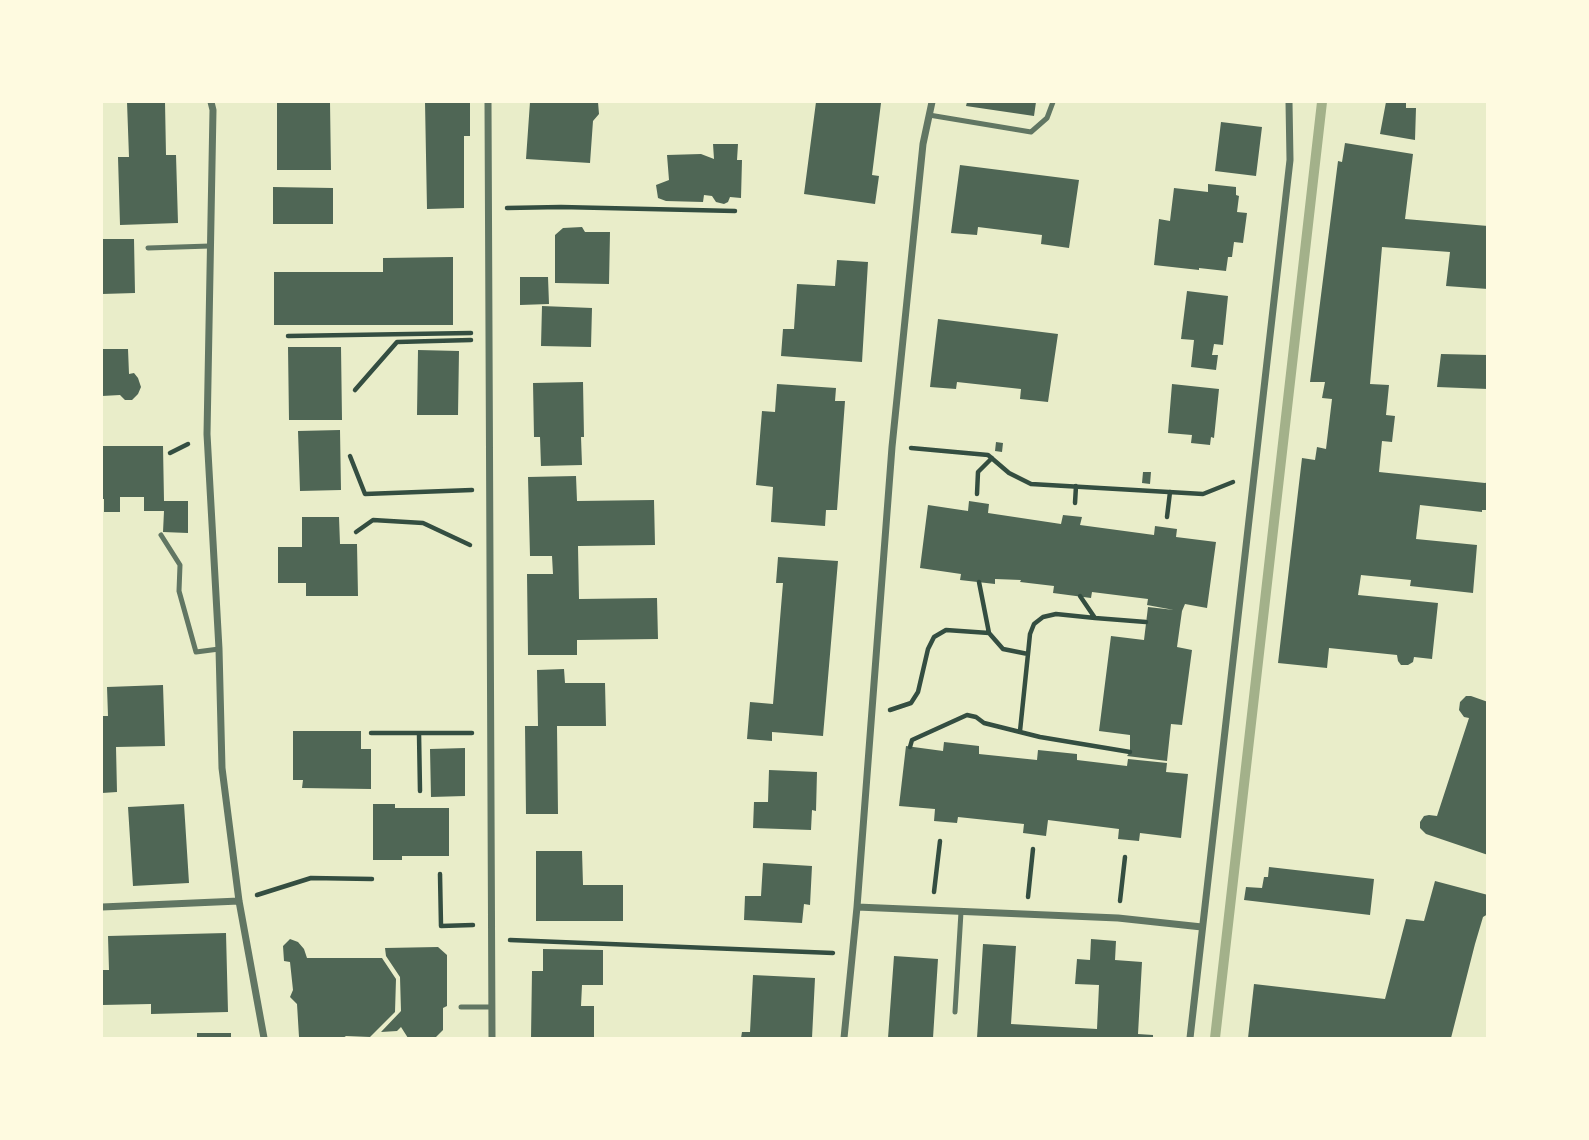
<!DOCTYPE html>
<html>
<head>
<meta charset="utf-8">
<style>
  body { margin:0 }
  #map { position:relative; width:1589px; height:1140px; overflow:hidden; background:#e9edc9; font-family:Literata,serif }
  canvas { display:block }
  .frame { position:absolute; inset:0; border:103px solid #fefae0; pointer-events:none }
</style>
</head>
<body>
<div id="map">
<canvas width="1589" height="1140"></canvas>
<div class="frame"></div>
</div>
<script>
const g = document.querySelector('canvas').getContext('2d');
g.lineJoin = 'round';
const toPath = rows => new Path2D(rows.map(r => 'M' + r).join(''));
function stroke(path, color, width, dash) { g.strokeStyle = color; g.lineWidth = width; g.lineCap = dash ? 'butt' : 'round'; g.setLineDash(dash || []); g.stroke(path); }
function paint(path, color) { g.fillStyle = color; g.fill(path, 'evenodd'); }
const stream = toPath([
  [1215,1038,1322,102]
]);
const building = toPath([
  [127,102,165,102,166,155,176,155,178,223,120,225,118,157,129,157],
  [277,102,330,102,331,170,277,170],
  [425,102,470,102,470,136,464,136,464,208,427,209],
  [530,102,598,102,599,114,593,121,590,163,526,159],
  [816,102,881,103,872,175,879,176,875,204,804,194],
  [967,102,1036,102,1034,116,966,106],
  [1386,102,1406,102,1406,108,1416,108,1415,140,1380,134],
  [1221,122,1262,127,1256,176,1215,171],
  [1345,143,1413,154,1405,219,1488,226,1488,289,1446,286,1450,252,1382,247,1370,384,1389,385,1386,415,1395,416,1392,442,1382,441,1379,472,1485,483,1488,482,1488,510,1482,510,1482,512,1420,505,1416,539,1477,545,1473,593,1410,586,1411,580,1361,575,1358,595,1438,603,1432,659,1414,657,1413,662,1408,665,1401,665,1398,661,1397,655,1329,648,1327,668,1278,663,1302,458,1315,460,1317,447,1326,449,1332,399,1322,398,1325,382,1310,382,1338,161,1342,162],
  [713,144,738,144,737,160,742,160,741,198,730,197,728,202,724,204,716,202,712,196,704,195,703,202,666,201,658,198,656,185,669,180,667,155,701,154,714,159],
  [960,165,1079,180,1069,248,1041,244,1042,235,978,227,977,235,951,233],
  [1208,184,1236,187,1236,195,1239,196,1237,212,1247,213,1243,243,1234,242,1232,257,1228,257,1226,271,1199,268,1199,270,1154,265,1159,219,1170,221,1174,188,1208,192],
  [273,187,333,188,333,224,273,224],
  [582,227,585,232,610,232,609,284,555,283,555,235,563,228],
  [102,239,134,239,135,293,102,294],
  [453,257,453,325,274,325,274,272,383,272,383,258],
  [837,260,868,262,862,362,781,356,783,329,794,329,797,284,835,286],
  [520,277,548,277,549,304,520,305],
  [1187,291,1228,296,1223,345,1214,344,1212,355,1218,355,1216,370,1191,367,1194,340,1181,339],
  [542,306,592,308,591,347,541,346],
  [938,319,1058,334,1048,402,1020,399,1021,389,957,382,956,389,930,387],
  [288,347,341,347,342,420,289,420],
  [102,349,128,349,129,374,134,373,138,378,141,387,138,394,132,400,125,400,120,395,102,396],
  [418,350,459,351,458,415,417,415],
  [1441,354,1488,355,1488,389,1437,387],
  [583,382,584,437,581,437,582,465,541,466,540,437,534,437,533,383],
  [777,384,836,388,835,401,845,401,837,510,826,510,825,526,771,522,773,487,756,485,762,411,775,412],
  [1172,384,1219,389,1214,438,1211,437,1210,445,1191,443,1192,435,1168,433],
  [340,430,341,490,300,491,298,431],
  [996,442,1003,443,1002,452,995,451],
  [102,446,163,446,164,501,188,501,188,533,163,532,164,511,144,511,144,497,120,497,120,512,104,512,104,499,102,499],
  [1143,472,1151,472,1150,484,1142,483],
  [576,476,577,501,654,500,655,545,578,546,579,599,657,598,658,639,577,640,577,655,528,655,527,574,553,574,552,556,530,556,528,477],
  [969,501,989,504,988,513,1061,524,1063,515,1082,517,1080,525,1154,535,1155,526,1177,529,1176,537,1216,542,1207,608,1185,604,1182,611,1177,647,1192,650,1182,725,1171,724,1167,761,1127,756,1130,752,1130,735,1099,731,1111,636,1144,640,1148,607,1174,610,1147,605,1148,599,1092,592,1091,598,1053,593,1054,586,1020,582,1021,580,995,579,995,584,960,580,961,574,920,568,928,505,968,511],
  [302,517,339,517,340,544,357,544,358,596,306,596,306,583,278,583,278,547,302,547],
  [778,557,838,561,823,736,772,732,772,741,747,739,750,702,773,704,783,583,776,583],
  [564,669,565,683,605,683,606,726,557,726,558,814,526,814,525,726,538,726,537,670],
  [163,685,165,746,116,747,117,792,102,793,102,716,108,716,107,687],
  [1466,696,1471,696,1488,702,1488,855,1426,834,1420,828,1420,822,1424,816,1429,815,1437,816,1469,718,1464,717,1459,710,1460,702],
  [293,731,361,731,361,749,371,749,371,789,302,788,303,780,293,780],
  [944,742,979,746,979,754,1037,760,1038,750,1077,754,1077,760,1127,766,1128,759,1167,763,1166,772,1188,774,1181,838,1140,833,1139,841,1118,839,1119,829,1048,820,1046,836,1023,833,1024,824,958,817,957,823,934,821,935,809,899,806,906,746,943,751],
  [465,748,465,796,431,797,430,749],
  [769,770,817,772,816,811,812,810,811,830,753,828,754,802,768,802],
  [184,804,189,883,133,886,128,807],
  [373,804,395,804,395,808,449,808,449,856,402,856,402,860,373,860],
  [536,851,582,851,583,885,623,885,623,921,536,921],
  [763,863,812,866,810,905,804,904,802,923,744,920,745,896,761,896],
  [1269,867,1374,879,1370,915,1244,900,1246,887,1262,888,1264,877,1268,877],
  [1435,881,1488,895,1488,914,1483,917,1475,944,1451,1038,1248,1038,1254,984,1385,999,1406,919,1424,921],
  [226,933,228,1012,151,1014,151,1004,102,1005,102,970,109,970,108,936],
  [290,939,298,942,304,949,307,958,382,958,396,979,395,1012,370,1037,346,1036,343,1038,301,1038,299,1037,297,1004,290,997,293,990,290,962,284,961,283,946],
  [1091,939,1116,941,1115,960,1142,962,1138,1034,1153,1035,1153,1038,977,1038,983,944,1016,946,1011,1024,1097,1029,1099,985,1075,984,1077,959,1090,960],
  [438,947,447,955,447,1006,443,1008,443,1030,435,1038,408,1038,401,1027,397,1031,381,1032,401,1011,400,977,386,956,385,948],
  [543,949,603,950,603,985,582,985,581,1006,594,1006,594,1038,531,1038,532,971,543,971],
  [894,956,938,959,933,1038,888,1038],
  [753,975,815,978,812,1038,741,1038,742,1032,750,1032],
  [197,1033,231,1033,231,1038,197,1038]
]);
const path = toPath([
  [507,208,561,207,735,211],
  [288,336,471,333],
  [355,390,397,342,471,340],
  [911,448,988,455,1009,473,1031,484,1203,494,1233,482],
  [170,453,188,444],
  [350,456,365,494,472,490],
  [977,494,978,472,992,458],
  [1075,503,1076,486],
  [1167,517,1170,492],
  [356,532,373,520,423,523,470,545],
  [979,582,989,633,1003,649,1028,654,1030,634,1034,624,1043,617,1056,614,1095,618],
  [1080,596,1095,618,1146,622],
  [890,710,911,703,918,692,928,649,934,637,946,630,989,633],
  [1020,731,1028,654],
  [371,733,472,733],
  [419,733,420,791],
  [910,747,912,740,967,715,976,717,984,723,1040,737,1130,752],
  [440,874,441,926,473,925],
  [934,892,940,841],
  [257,895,311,878,372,879],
  [1028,897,1033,849],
  [1120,901,1125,857],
  [510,940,833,953]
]);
const service = toPath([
  [929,115,1031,132,1047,118,1053,102],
  [148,248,210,246],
  [161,535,180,565,179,591,196,652,219,649],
  [461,1007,492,1007],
  [955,1012,961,912]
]);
const minor = toPath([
  [211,102,213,110,207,434,219,649,222,768,239,901,264,1038],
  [488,102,492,1038],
  [102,907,239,901],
  [857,907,1118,918,1202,927],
  [844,1038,857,907,892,447,923,144,932,102],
  [1190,1038,1290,160,1289,102]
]);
stroke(stream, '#a3b18a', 10);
paint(building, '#4f6655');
stroke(path, '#344e41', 4.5);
stroke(service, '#617663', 5);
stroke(minor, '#617663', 7);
</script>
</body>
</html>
